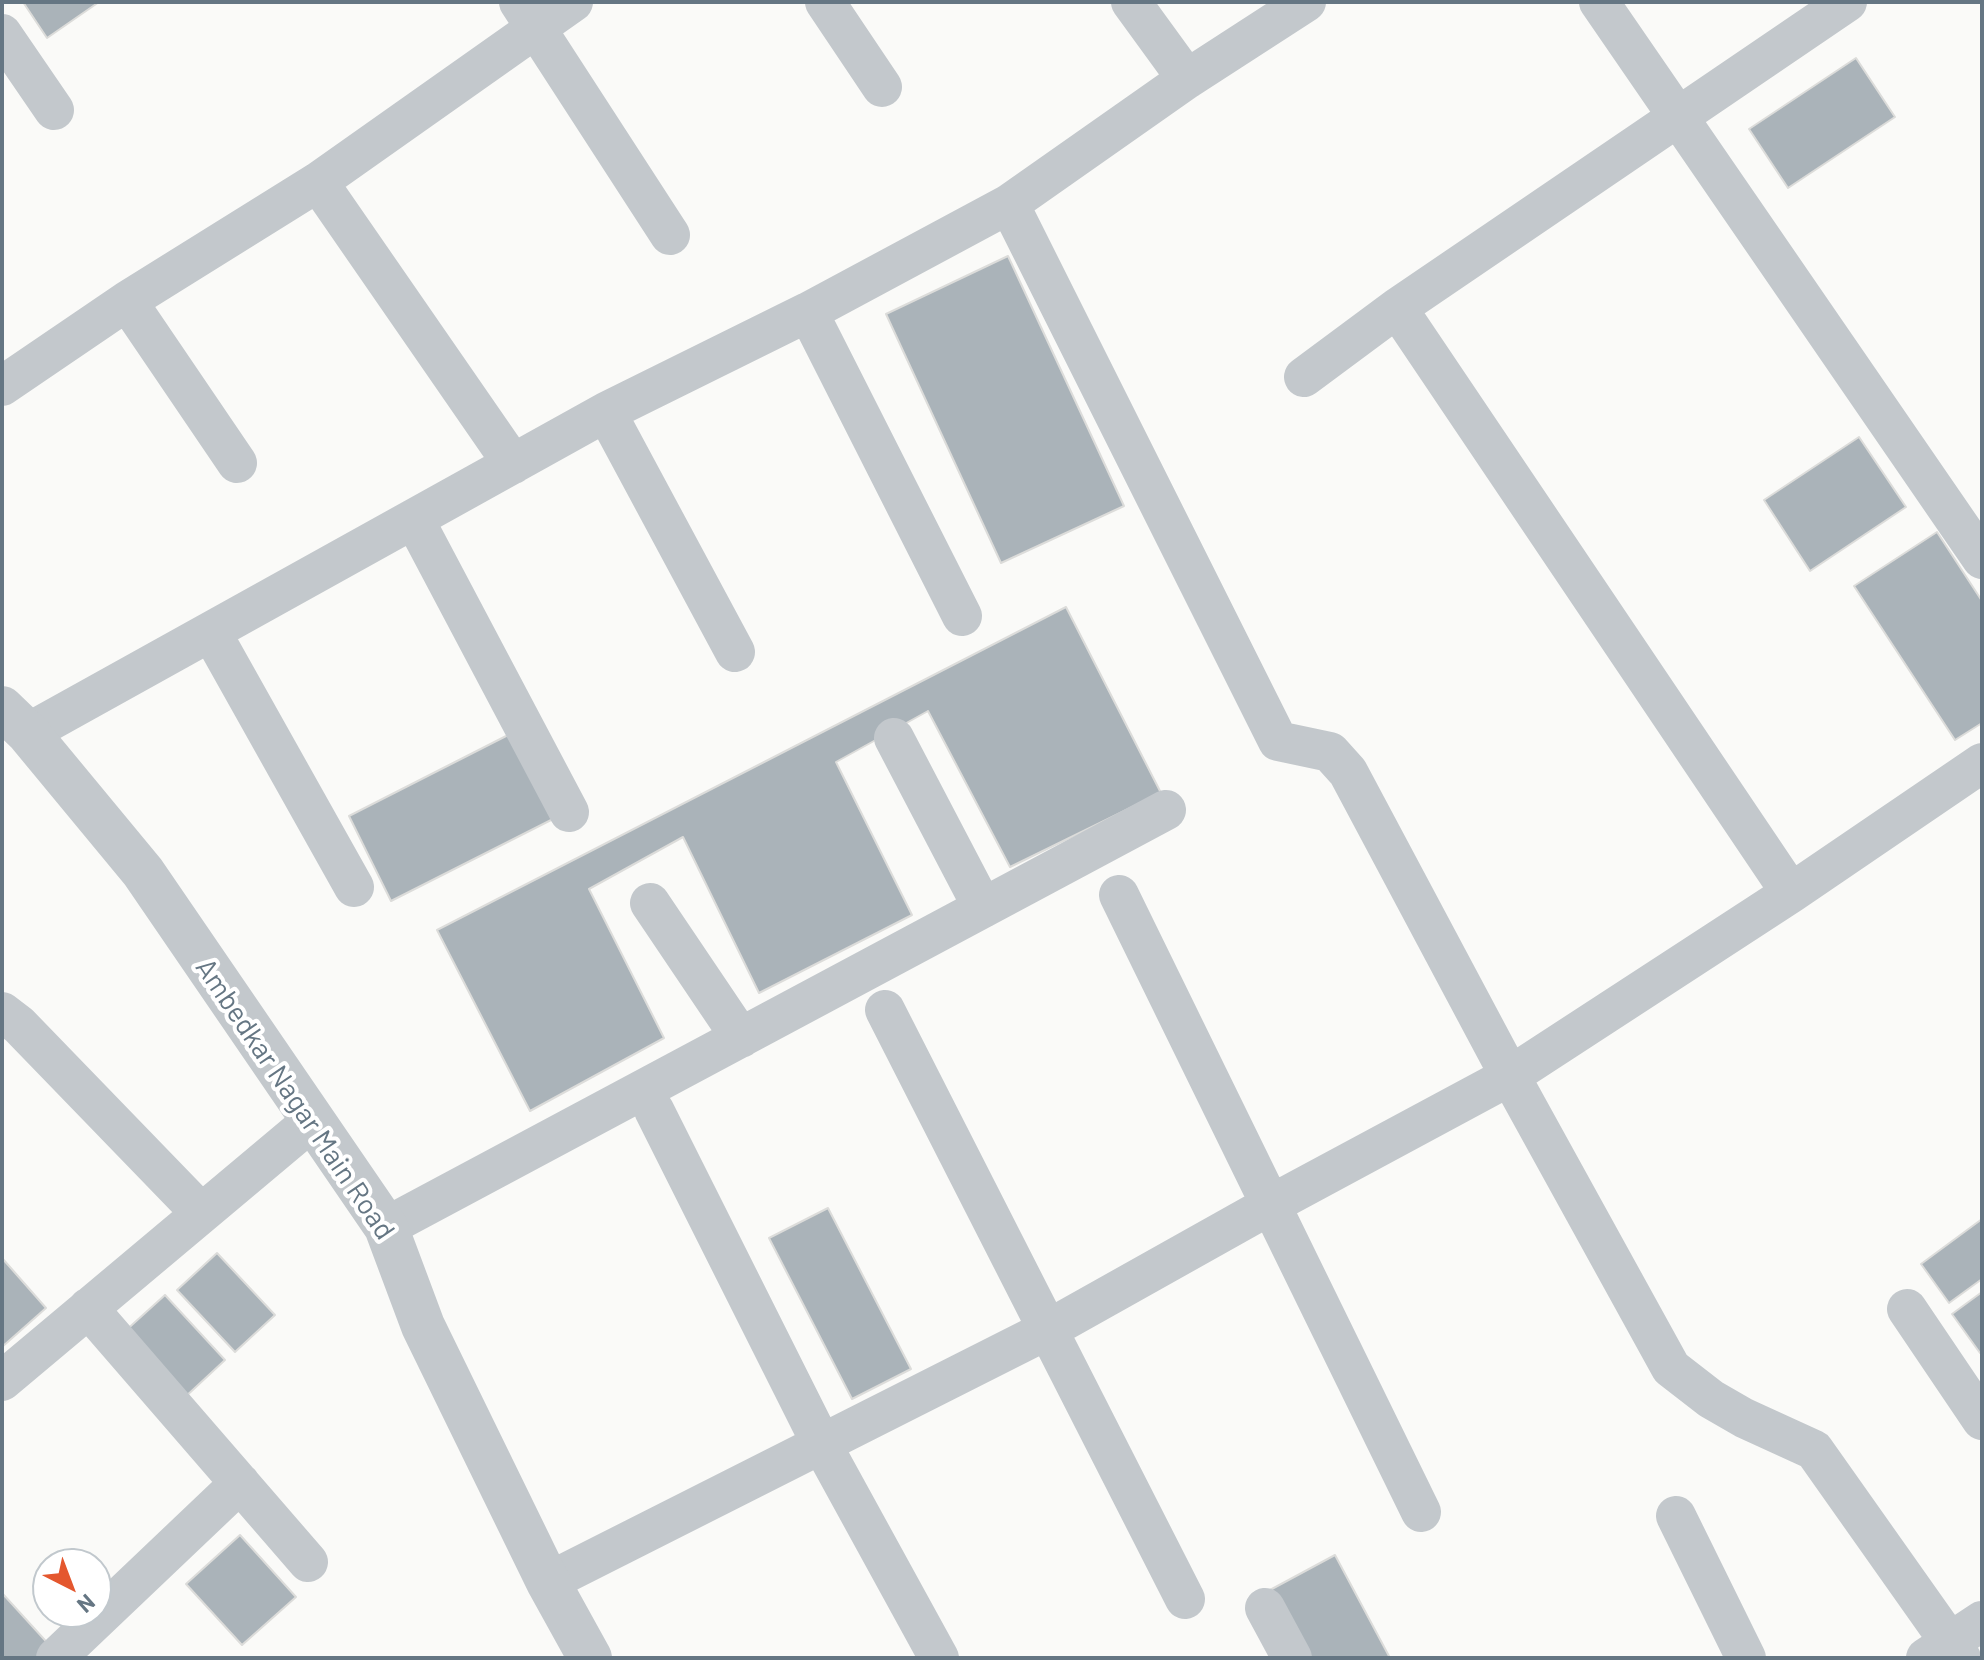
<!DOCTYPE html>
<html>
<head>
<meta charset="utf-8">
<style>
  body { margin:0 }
  #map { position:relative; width:1984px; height:1660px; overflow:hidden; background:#fafaf8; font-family:Barlow,sans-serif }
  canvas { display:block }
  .frame { position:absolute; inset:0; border:4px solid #657683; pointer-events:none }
  .north { position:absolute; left:32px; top:1548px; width:80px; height:80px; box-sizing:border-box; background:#fff; border:2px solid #c1c8cd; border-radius:50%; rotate:138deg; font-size:22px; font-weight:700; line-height:32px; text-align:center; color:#657683 }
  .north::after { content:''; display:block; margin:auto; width:28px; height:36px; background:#e4572e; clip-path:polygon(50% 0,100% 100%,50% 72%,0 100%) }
</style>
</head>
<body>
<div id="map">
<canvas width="1984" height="1660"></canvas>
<div class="frame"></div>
<div class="north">N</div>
</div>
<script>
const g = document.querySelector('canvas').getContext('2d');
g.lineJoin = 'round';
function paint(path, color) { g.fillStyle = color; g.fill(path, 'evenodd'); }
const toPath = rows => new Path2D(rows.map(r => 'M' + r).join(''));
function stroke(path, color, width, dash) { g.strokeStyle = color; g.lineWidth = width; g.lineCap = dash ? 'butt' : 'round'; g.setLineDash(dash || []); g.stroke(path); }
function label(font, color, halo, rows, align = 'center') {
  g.font = font + ' Barlow,sans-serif'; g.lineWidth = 8; g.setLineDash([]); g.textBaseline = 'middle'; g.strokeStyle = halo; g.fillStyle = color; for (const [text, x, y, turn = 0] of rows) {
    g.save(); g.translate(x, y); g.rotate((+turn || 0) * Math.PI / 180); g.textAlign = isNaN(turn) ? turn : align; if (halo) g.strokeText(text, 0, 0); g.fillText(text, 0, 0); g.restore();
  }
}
const building = toPath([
  [23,2,99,2,47,38,23,2],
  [1856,58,1895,117,1788,188,1749,129,1856,58],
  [1008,256,1124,506,1001,563,886,314,1008,256],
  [1859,437,1906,507,1810,571,1764,500,1859,437],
  [1937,532,1982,601,1982,723,1955,740,1854,586,1937,532],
  [1066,607,1161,793,1010,867,928,711,836,762,912,915,759,993,683,837,589,889,664,1038,530,1111,437,930,1066,607],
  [514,732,557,817,391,901,349,816,514,732],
  [828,1208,911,1369,852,1399,769,1238,828,1208],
  [1982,1219,1982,1279,1949,1303,1921,1264,1982,1219],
  [217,1253,275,1315,235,1352,177,1290,217,1253],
  [2,1258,46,1308,2,1347,2,1258],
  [1982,1292,1982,1352,1980,1353,1952,1314,1982,1292],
  [165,1295,225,1360,183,1399,123,1333,165,1295],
  [240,1535,296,1597,242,1645,186,1584,240,1535],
  [1335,1555,1390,1658,1308,1658,1270,1590,1335,1555],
  [2,1593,53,1649,43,1658,2,1658,2,1593]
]);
const minor = toPath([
  [519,2,670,235],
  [825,2,882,87],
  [1131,2,1187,79],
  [1599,2,1982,559],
  [2,34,54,110],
  [318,182,513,464],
  [1009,204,1278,741,1330,752,1348,772,1510,1076,1671,1368,1711,1399,1744,1418,1814,1450,1961,1658],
  [127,301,237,463],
  [1397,308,1791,893],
  [808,312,962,616],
  [1304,377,1397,308,1847,2],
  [2,386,127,301,318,182,573,2],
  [606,412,735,652],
  [414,519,569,812],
  [211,632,354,887],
  [28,733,606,412,808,312,1009,204,1187,79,1306,2],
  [894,738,983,908],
  [1119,895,1421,1512],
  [650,903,741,1038],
  [885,1010,1185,1599],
  [2,1012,19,1025,201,1213],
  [654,1110,821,1443,939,1658],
  [386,1227,1166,810],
  [88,1308,308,1562],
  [1907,1309,1982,1420],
  [2,1381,313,1120],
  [1676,1516,1746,1658],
  [548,1582,1049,1329,1272,1204,1510,1076,1791,893,1982,763],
  [1265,1608,1292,1658],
  [56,1658,240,1483],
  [1926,1658,1982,1621]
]);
const tertiary = toPath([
  [2,708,28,733,143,872,386,1227,423,1326,548,1582,590,1658]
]);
const streetNames = [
  ["Ambedkar Nagar Main Road",295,1099,56]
];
paint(building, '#aab3b9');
stroke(building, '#dcdcda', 2);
stroke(minor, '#c3c8cc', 40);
stroke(tertiary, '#c3c8cc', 44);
label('28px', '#657683', '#fff', streetNames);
</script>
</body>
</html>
